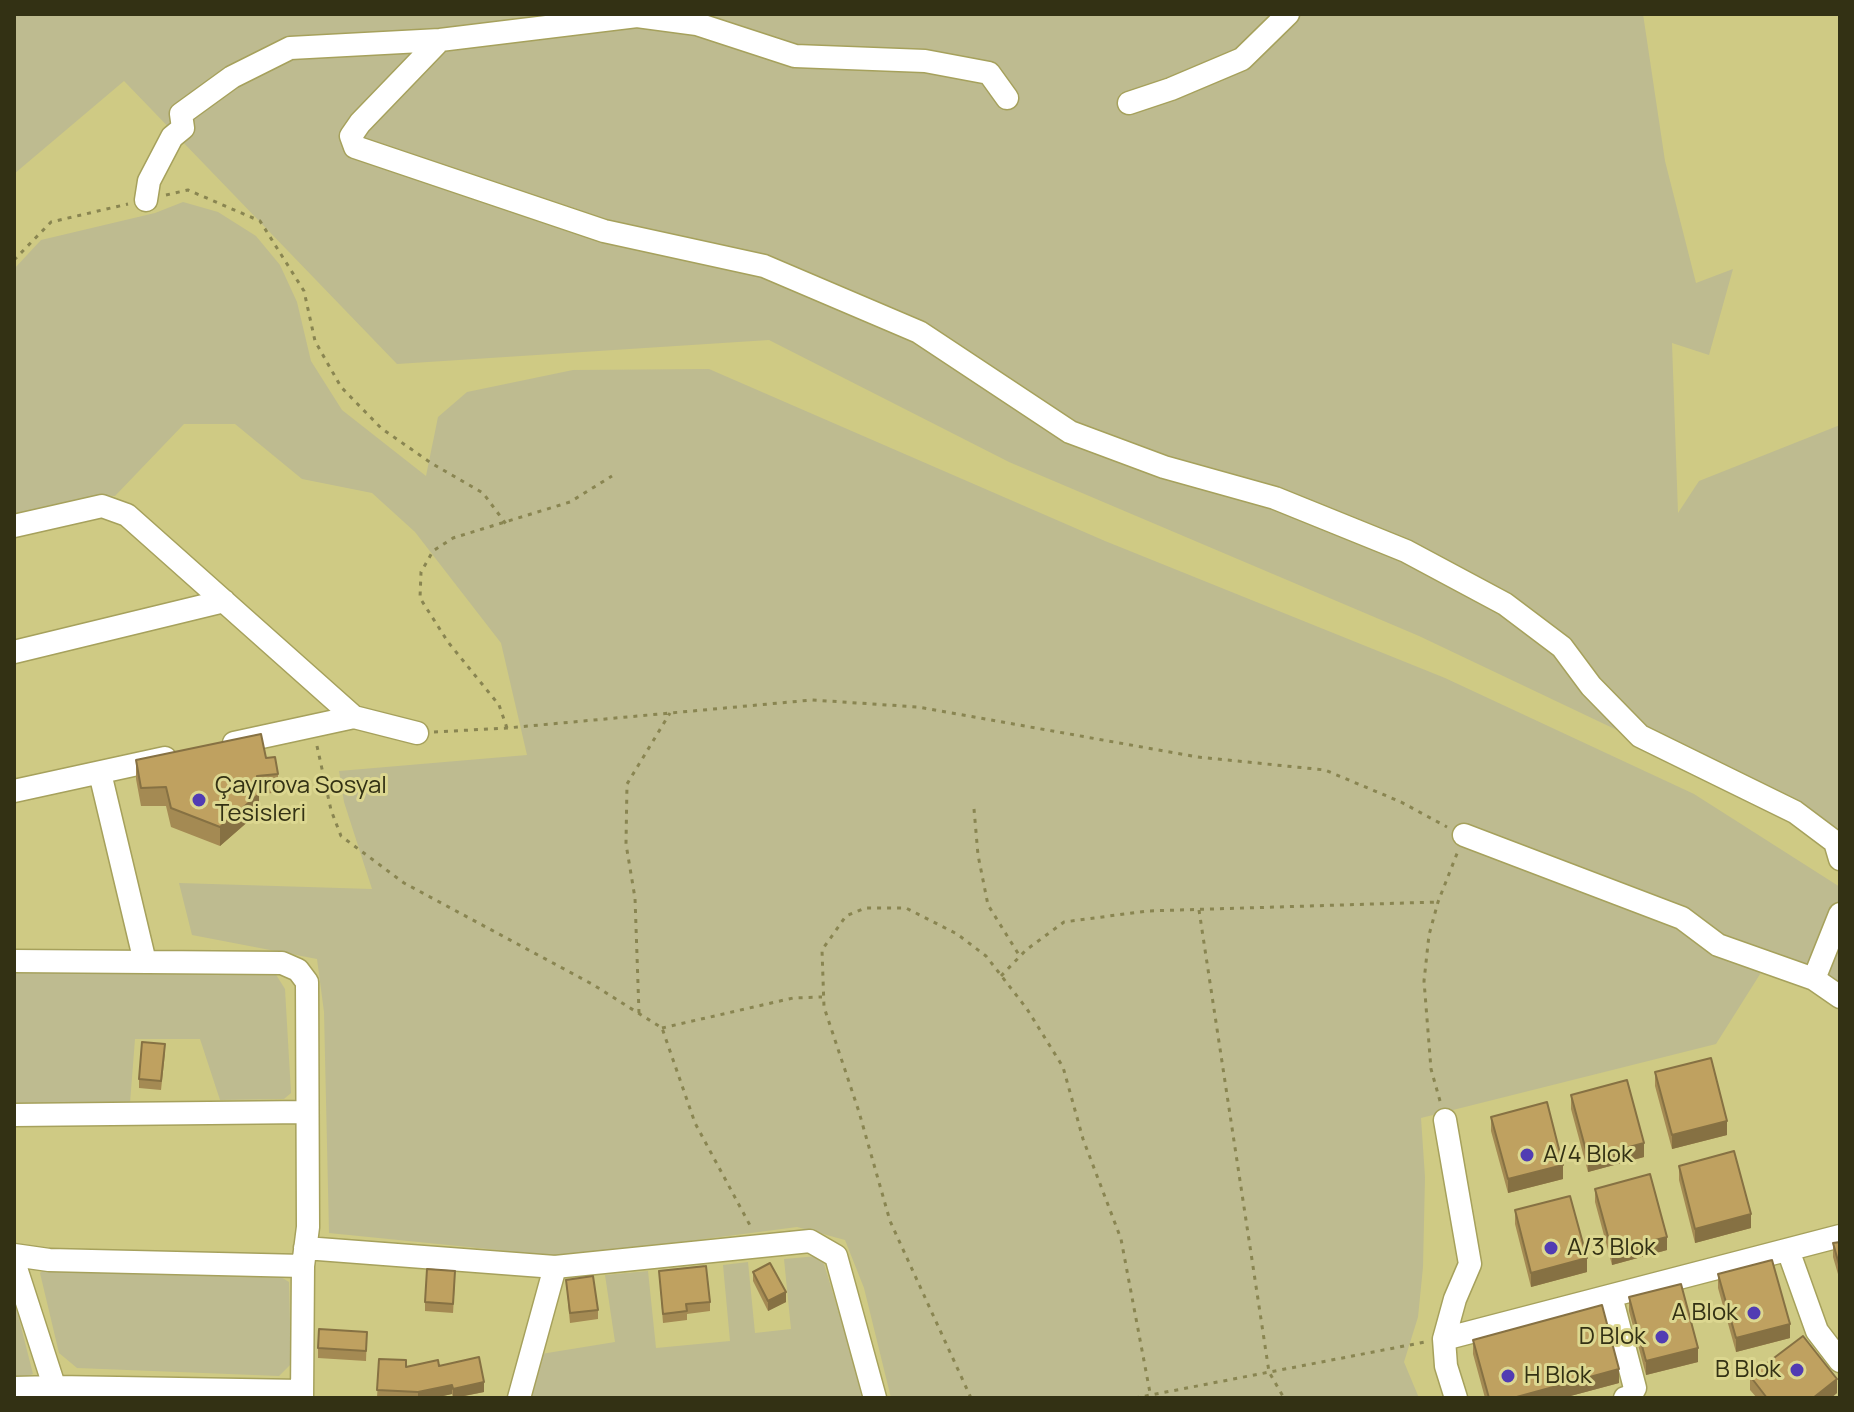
<!DOCTYPE html>
<html>
<head>
<meta charset="utf-8">
<style>
  body { margin:0 }
  #map { position:relative; width:1854px; height:1412px; overflow:hidden; background:#cfca84; font-family:Manrope,sans-serif }
  canvas { display:block }
  .frame { position:absolute; inset:0; border:16px solid #333114; pointer-events:none }
</style>
</head>
<body>
<div id="map">
<canvas width="1854" height="1412"></canvas>
<div class="frame"></div>
</div>
<script>
const g = document.querySelector('canvas').getContext('2d');
g.lineJoin = 'round';
function paint(path, color) { g.fillStyle = color; g.fill(path, 'evenodd'); }
const toPath = rows => new Path2D(rows.map(r => 'M' + r).join(''));
function stroke(path, color, width, dash) { g.strokeStyle = color; g.lineWidth = width; g.lineCap = dash ? 'butt' : 'round'; g.setLineDash(dash || []); g.stroke(path); }
function label(font, color, halo, rows, align = 'center') {
  g.font = font + ' Manrope,sans-serif'; g.lineWidth = 6; g.setLineDash([]); g.textBaseline = 'middle'; g.strokeStyle = halo; g.fillStyle = color; for (const [text, x, y, turn = 0] of rows) {
    g.save(); g.translate(x, y); g.rotate((+turn || 0) * Math.PI / 180); g.textAlign = isNaN(turn) ? turn : align; if (halo) g.strokeText(text, 0, 0); g.fillText(text, 0, 0); g.restore();
  }
}
const green = toPath([
  [14,14,1643,14,1665,161,1696,283,1733,269,1709,355,1672,343,1678,513,1699,481,1840,425,1840,836,1419,636,1009,462,769,340,397,364,124,81,14,174],
  [183,202,218,212,256,236,280,265,297,302,311,361,342,410,426,476,438,417,467,392,573,370,709,369,1105,541,1445,678,1694,794,1840,887,1840,995,1762,971,1716,1044,1421,1118,1425,1177,1423,1267,1418,1317,1404,1362,1419,1398,891,1398,864,1288,845,1240,797,1227,567,1257,329,1233,324,1012,317,959,192,935,179,883,372,889,344,802,339,771,527,755,501,643,415,532,372,493,302,479,235,424,184,424,115,496,96,495,14,517,14,269,41,240,155,213],
  [14,972,275,973,285,989,291,1093,284,1099,220,1100,200,1039,135,1039,130,1103,14,1105],
  [818,1256,824,1264,864,1394,862,1398,529,1398,541,1354,615,1342,605,1275,648,1271,656,1348,730,1341,723,1265,748,1262,755,1333,791,1329,784,1259],
  [47,1267,281,1277,289,1282,291,1364,279,1376,77,1368,59,1353,40,1273],
  [14,1299,33,1374,22,1378,14,1379]
]);
const path = toPath([
  [166,195,188,190,260,221,304,291,315,341,341,387,381,428,431,463,483,493,506,524],
  [14,260,51,222,128,204],
  [507,728,499,705,448,642,420,598,421,572,433,551,453,538,570,502,612,476],
  [434,732,507,728,812,700,918,707,1198,757,1325,770,1401,802,1447,827],
  [317,746,331,810,341,836,404,883,592,984,662,1028,695,1123,752,1229],
  [974,809,978,855,988,905,1019,955],
  [1199,910,1269,1372,1284,1398],
  [1001,976,1026,950,1064,922,1147,911,1438,902],
  [639,1013,635,898,626,844,627,784,670,713],
  [662,1028,793,998,822,997],
  [1440,1101,1431,1069,1424,981,1429,935,1438,902,1458,851],
  [971,1398,890,1221,859,1112,824,1007,822,950,846,916,865,908,906,908,957,934,986,956,1027,1009,1063,1067,1083,1139,1121,1239,1151,1398],
  [1135,1398,1425,1342]
]);
const minor = toPath([
  [440,40,360,123,351,136,355,147,604,231,764,266,919,332,1070,432,1164,467,1275,498,1406,551,1505,604,1562,647,1591,686,1640,736,1795,812,1835,842,1840,859],
  [1129,103,1171,89,1242,59,1288,14],
  [146,200,149,181,172,137,183,128,181,114,232,77,290,48,440,40,637,16,697,24,795,56,925,61,989,73,1007,98],
  [14,526,102,506,127,515,354,717],
  [14,652,224,601],
  [234,743,354,717,417,733],
  [100,773,145,962],
  [14,791,165,758],
  [1464,835,1682,918,1718,945,1814,979,1840,997],
  [14,961,282,963,298,970,307,982,308,1227,303,1266,302,1398],
  [1814,979,1840,914],
  [14,1115,307,1112],
  [305,1248,555,1267,810,1241,836,1256,875,1398],
  [1788,1250,1817,1331,1840,1361],
  [14,1255,49,1260,303,1266],
  [14,1262,58,1398],
  [1611,1296,1635,1388,1630,1397,1625,1398],
  [1444,1339,1455,1299,1470,1264,1445,1120],
  [14,1388,56,1387,302,1391],
  [519,1398,555,1267],
  [1456,1398,1446,1366,1444,1339,1840,1236]
]);
const wall = toPath([
  [266,758,278,774,278,792,259,795,259,812,220,846,171,827,166,806,141,806,136,779,136,760],
  [165,1053,161,1090,139,1088,139,1079],
  [1655,1072,1727,1135,1672,1149,1655,1086],
  [1571,1095,1644,1157,1588,1172,1571,1109],
  [1491,1117,1563,1179,1508,1193,1491,1131],
  [1679,1166,1751,1228,1695,1243,1679,1180],
  [1595,1189,1667,1250,1612,1265,1595,1202],
  [1515,1210,1587,1272,1531,1287,1515,1224],
  [1840,1242,1840,1281,1833,1257,1833,1243],
  [659,1271,710,1302,710,1311,687,1314,687,1320,663,1323],
  [753,1272,786,1302,768,1311,753,1281],
  [1718,1274,1790,1338,1736,1352,1718,1288],
  [455,1280,453,1313,425,1311,425,1302],
  [566,1280,598,1310,598,1319,570,1323],
  [1629,1297,1698,1362,1646,1375,1629,1311],
  [367,1332,366,1361,318,1358,318,1348],
  [1473,1340,1619,1383,1563,1398,1485,1398,1473,1354],
  [379,1359,406,1367,439,1366,484,1392,455,1398,453,1398,452,1394,434,1398,377,1398],
  [1750,1376,1837,1393,1831,1398,1757,1398,1750,1390]
]);
const shadedWall = toPath([
  [259,794,259,812,220,846,220,827],
  [1727,1121,1727,1135,1672,1149,1672,1135],
  [1644,1143,1644,1157,1588,1172,1588,1158],
  [1563,1165,1563,1179,1508,1193,1508,1179],
  [1751,1214,1751,1228,1695,1243,1695,1229],
  [1667,1237,1667,1250,1612,1265,1612,1251],
  [1587,1258,1587,1272,1531,1287,1531,1273],
  [786,1292,786,1302,768,1311,768,1301],
  [1790,1324,1790,1338,1736,1352,1736,1338],
  [1698,1348,1698,1362,1646,1375,1646,1361],
  [1619,1369,1619,1383,1563,1398,1513,1398],
  [1837,1379,1837,1393,1831,1398,1813,1398],
  [484,1382,484,1392,453,1398,453,1389],
  [452,1385,452,1394,434,1398,418,1398,418,1392]
]);
const building = toPath([
  [261,734,266,758,275,757,278,774,257,776,259,794,220,827,171,808,166,787,141,788,136,760,261,734],
  [142,1042,165,1044,161,1081,139,1079,142,1042],
  [1711,1058,1727,1121,1672,1135,1655,1072,1711,1058],
  [1627,1080,1644,1143,1588,1158,1571,1095,1627,1080],
  [1547,1102,1563,1165,1508,1179,1491,1117,1547,1102],
  [1734,1151,1751,1214,1695,1229,1679,1166,1734,1151],
  [1650,1174,1667,1237,1612,1251,1595,1189,1650,1174],
  [1570,1196,1587,1258,1531,1273,1515,1210,1570,1196],
  [1840,1242,1840,1268,1833,1243,1840,1242],
  [1772,1260,1790,1324,1736,1338,1718,1274,1772,1260],
  [770,1263,786,1292,768,1301,753,1272,770,1263],
  [706,1266,710,1302,686,1304,687,1311,663,1314,659,1271,706,1266],
  [427,1269,455,1271,453,1304,425,1302,427,1269],
  [593,1276,598,1310,570,1313,566,1280,593,1276],
  [1681,1284,1698,1348,1646,1361,1629,1297,1681,1284],
  [1602,1305,1619,1369,1513,1398,1489,1398,1473,1340,1602,1305],
  [319,1329,367,1332,366,1351,318,1348,319,1329],
  [1803,1336,1837,1379,1813,1398,1767,1398,1750,1376,1803,1336],
  [479,1357,484,1382,453,1389,452,1385,418,1392,377,1390,379,1359,406,1360,406,1367,438,1360,439,1366,479,1357]
]);
const markers = [
  [199,800,8,"#513cb3"],
  [1527,1155,8,"#513cb3"],
  [1551,1248,8,"#513cb3"],
  [1754,1313,8,"#513cb3"],
  [1662,1337,8,"#513cb3"],
  [1797,1370,8,"#513cb3"],
  [1508,1376,8,"#513cb3"]
];
const poiNames = [
  ["Çayırova Sosyal",215,786],
  ["Tesisleri",215,814],
  ["A/4 Blok",1543,1155],
  ["A/3 Blok",1567,1248],
  ["A Blok",1738,1313,"right"],
  ["D Blok",1646,1337,"right"],
  ["B Blok",1781,1370,"right"],
  ["H Blok",1524,1376]
];
paint(green, '#bebb90');
stroke(minor, '#a6a15c', 25);
stroke(path, '#898551', 3, [4, 6]);
stroke(minor, '#fff', 22);
paint(wall, '#a48a53');
paint(shadedWall, '#867143');
paint(building, '#bfa160');
stroke(building, '#867143', 2);
for (const [x, y, r, color] of markers) { const dot = new Path2D(); dot.arc(x, y, r, 0, 2 * Math.PI); g.fillStyle = color; g.fill(dot); stroke(dot, '#dcd790', 3); }
label('24px', '#333114', '#dcd790', poiNames, 'left');
</script>
</body>
</html>
